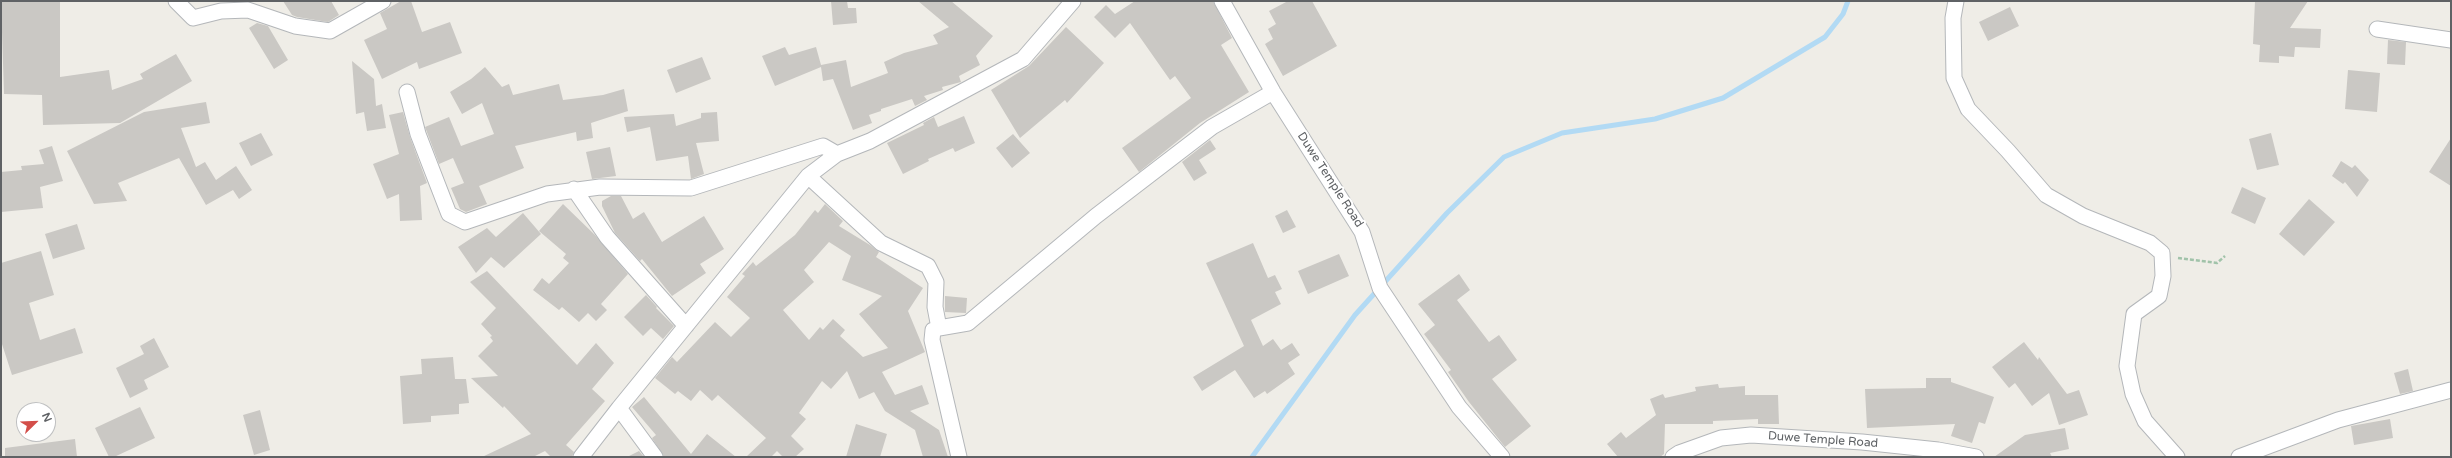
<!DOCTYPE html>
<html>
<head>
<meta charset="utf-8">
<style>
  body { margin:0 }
  #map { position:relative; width:2452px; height:458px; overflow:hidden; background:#efede7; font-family:"Varela Round",sans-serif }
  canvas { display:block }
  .frame { position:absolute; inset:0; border:2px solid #5f6265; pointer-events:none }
  .north { position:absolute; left:16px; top:402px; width:40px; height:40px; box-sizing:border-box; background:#fff; border:1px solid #bfc0c1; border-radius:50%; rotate:67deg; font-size:11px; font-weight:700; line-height:16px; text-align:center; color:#5f6265 }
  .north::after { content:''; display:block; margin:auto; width:14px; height:18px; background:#d34e49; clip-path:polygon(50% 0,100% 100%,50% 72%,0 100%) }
</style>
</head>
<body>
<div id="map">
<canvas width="2452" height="458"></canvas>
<div class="frame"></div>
<div class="north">N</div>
</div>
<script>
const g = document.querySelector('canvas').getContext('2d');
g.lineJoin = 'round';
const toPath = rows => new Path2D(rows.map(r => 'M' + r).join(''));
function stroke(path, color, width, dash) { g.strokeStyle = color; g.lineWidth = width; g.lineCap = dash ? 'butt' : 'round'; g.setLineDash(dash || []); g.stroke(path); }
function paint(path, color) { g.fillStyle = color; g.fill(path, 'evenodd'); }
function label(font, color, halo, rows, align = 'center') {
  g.font = font + ' "Varela Round",sans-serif'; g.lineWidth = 4; g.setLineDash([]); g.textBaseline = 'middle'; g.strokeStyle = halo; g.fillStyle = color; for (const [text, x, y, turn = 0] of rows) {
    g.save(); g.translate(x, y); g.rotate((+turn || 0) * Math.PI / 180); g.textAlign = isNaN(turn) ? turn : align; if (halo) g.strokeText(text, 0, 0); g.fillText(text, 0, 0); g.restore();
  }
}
const stream = toPath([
  [1252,457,1355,315,1447,213,1504,157,1562,133,1655,119,1723,98,1825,37,1843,14,1848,1]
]);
const building = toPath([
  [1,1,60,1,60,77,109,70,112,90,143,79,140,74,176,54,192,81,120,123,43,125,42,95,4,94],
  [283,1,331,1,339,15,328,22,297,17,292,15],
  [401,1,411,1,422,32,450,22,462,53,419,69,417,62,382,79,364,40,387,29,380,13],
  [831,1,847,1,848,8,856,8,857,23,833,25],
  [918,1,951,1,993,36,976,56,980,65,959,76,961,82,942,87,943,90,924,96,927,100,915,106,912,99,881,109,881,111,869,115,872,123,853,130,833,79,823,81,821,67,775,86,762,56,785,47,789,55,816,47,821,65,846,60,851,87,888,73,884,62,904,53,938,44,933,35,949,27],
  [1135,1,1213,1,1232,38,1221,45,1249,92,1200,123,1139,172,1122,148,1191,98,1175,76,1170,80,1130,23,1115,38,1094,17,1106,5,1115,14],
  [1288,1,1312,1,1337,46,1283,76,1265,44,1273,39,1268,29,1276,24,1269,11],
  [2255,1,2308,1,2290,28,2321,29,2320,48,2295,47,2294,57,2279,56,2279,63,2259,62,2260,45,2253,44],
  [2010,7,2019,26,1988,41,1979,22],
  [257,23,268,26,288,60,274,69,249,28],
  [1066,27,1104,63,1067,103,1065,100,1020,138,991,90,1029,66],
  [2388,40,2406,42,2405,65,2387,64],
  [702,57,711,79,676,93,667,70],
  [352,61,374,79,376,106,382,104,386,128,367,131,364,112,356,114],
  [485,67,502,87,509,84,513,95,559,84,563,100,603,95,624,89,628,111,591,123,593,138,577,141,576,132,515,146,524,168,479,186,487,204,466,212,460,209,451,188,464,183,453,158,439,164,425,127,449,117,461,146,494,134,482,103,462,114,450,92,471,79],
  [2348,70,2380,73,2377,112,2345,109],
  [206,102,210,123,181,128,196,167,205,162,216,180,236,166,252,190,239,199,233,190,206,205,179,158,118,183,127,201,94,204,67,151,144,112],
  [403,112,410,137,427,183,420,186,422,220,400,221,399,194,387,199,373,164,399,154,389,115],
  [717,112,719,141,696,143,704,174,691,179,688,156,656,161,650,127,627,132,624,117,674,114,676,126,701,118,701,113],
  [964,116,975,143,955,152,953,148,928,159,929,161,903,174,887,143,924,125,923,123,934,117,938,127],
  [261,133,273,155,251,166,239,143],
  [2271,133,2279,165,2257,170,2249,139],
  [1013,134,1030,153,1012,168,996,148],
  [2451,138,2451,186,2429,172],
  [1210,140,1216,149,1199,160,1207,173,1194,181,1182,162],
  [52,146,63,181,40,187,43,208,1,212,1,172,22,170,21,166,44,164,39,150],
  [610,147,616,176,592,179,586,152],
  [2341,161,2352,168,2355,165,2369,180,2357,197,2345,182,2343,184,2332,176],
  [2242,187,2266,198,2255,224,2231,213],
  [611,196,621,196,633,219,644,212,662,242,704,216,724,249,700,264,706,273,672,296,642,259,640,261,615,233,602,206,602,201],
  [2309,199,2335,222,2304,256,2279,234],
  [563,204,595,235,628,274,601,304,607,310,596,321,588,313,579,322,562,307,559,310,533,290,542,278,549,284,569,263,563,258,566,254,539,231],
  [825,204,843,221,839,226,870,245,879,252,876,257,923,288,908,311,925,352,882,372,895,395,922,385,929,404,910,411,939,430,948,457,923,457,915,430,885,411,874,392,859,399,847,371,831,389,822,381,799,413,806,419,791,436,804,449,795,457,783,457,777,451,771,457,746,457,766,438,718,395,712,401,700,390,691,401,678,391,675,394,655,378,672,357,677,362,715,322,731,337,750,318,727,297,745,276,742,274,753,262,756,266,795,235,815,210,818,213],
  [829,242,851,256,842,280,882,296,859,314,888,348,863,357,840,336,845,330,833,319,823,330,820,327,809,340,783,310,814,282,804,270],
  [1287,210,1296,227,1283,233,1275,216],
  [523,213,541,234,504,268,491,257,476,273,458,247,487,228,496,237],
  [77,224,85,249,53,259,45,234],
  [1253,243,1268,278,1275,275,1282,289,1275,292,1281,304,1251,320,1263,346,1273,339,1281,350,1292,343,1300,355,1288,363,1295,374,1267,394,1265,391,1254,398,1235,370,1202,391,1193,377,1244,346,1206,263],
  [41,251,54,295,29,303,40,340,75,328,83,353,12,375,1,341,1,263],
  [1339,254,1349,276,1308,294,1298,271],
  [487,271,577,365,596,343,614,363,592,389,605,401,566,445,574,452,572,457,551,457,545,451,533,457,482,457,531,434,504,406,503,408,471,378,498,376,478,356,493,341,490,337,492,336,481,324,496,308,470,282],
  [1459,274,1470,290,1457,300,1489,342,1499,335,1517,360,1492,379,1531,426,1505,447,1469,402,1448,372,1451,370,1424,334,1435,325,1418,304],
  [646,295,657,307,656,308,674,326,663,339,651,328,643,336,624,317],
  [945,296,967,298,966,313,945,312],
  [154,338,169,367,144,380,148,389,130,398,116,368,144,354,140,346],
  [2024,342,2038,360,2039,357,2067,394,2079,390,2088,415,2059,425,2049,393,2032,406,2015,383,2009,388,1992,367],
  [453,357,455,379,466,379,469,403,459,404,459,414,431,416,431,422,403,424,400,376,422,374,421,359],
  [2408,369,2413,391,2400,394,2394,373],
  [1926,378,1951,378,1951,382,1994,397,1985,424,1979,422,1972,443,1951,436,1955,424,1867,428,1865,389,1926,388],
  [1718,384,1719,388,1745,386,1745,395,1778,395,1779,424,1758,424,1758,419,1713,421,1713,424,1665,424,1664,454,1660,457,1618,457,1607,444,1621,432,1626,438,1656,415,1650,399,1663,394,1665,398,1696,391,1695,387],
  [644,397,691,454,707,434,736,457,664,457,652,438,656,435,632,407],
  [140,407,155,438,114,457,109,457,95,428],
  [260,410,270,450,254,455,243,415],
  [2390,419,2393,438,2354,445,2351,426],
  [856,424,887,434,880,457,846,457],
  [2065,428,2069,449,2050,453,2052,457,1994,457,2025,435],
  [75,439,77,457,5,457,5,448],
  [639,451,644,457,627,457]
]);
const path = toPath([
  [2178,258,2217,263,2225,256]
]);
const street = toPath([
  [176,1,193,18,221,11,248,10,295,26,330,31,383,1],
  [1222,1,1273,92,1362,232,1380,288,1459,407,1502,457],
  [1956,1,1953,18,1954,78,1968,109,2008,151,2046,195,2083,216,2150,243,2162,253,2163,276,2159,296,2134,314,2127,366,2133,394,2145,421,2177,457],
  [2377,29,2451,40],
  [407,92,418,134,449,214,465,222,547,194,600,187,691,188,823,146,837,154],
  [808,176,881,243,928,266,936,282,935,307,939,328,968,323,1096,216,1212,127,1273,92],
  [574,189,607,237,686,326],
  [939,328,933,330,932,340,959,457],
  [619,408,655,457],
  [581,457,619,408,808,176,837,154,870,141,1023,59,1073,1],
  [1673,457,1679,453,1721,438,1751,435,1862,442,1938,450,1976,457],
  [2239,457,2338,420,2451,390]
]);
const streetNames = [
  ["Duwe Temple Road",1330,180,57],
  ["Duwe Temple Road",1823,440,4]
];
stroke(stream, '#b2daf4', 5);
paint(building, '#cac8c4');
stroke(street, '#b4b7ba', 17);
stroke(path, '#a1c3aa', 2.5, [4, 2]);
stroke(street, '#fff', 15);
label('12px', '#5f6265', '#fff', streetNames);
</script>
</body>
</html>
